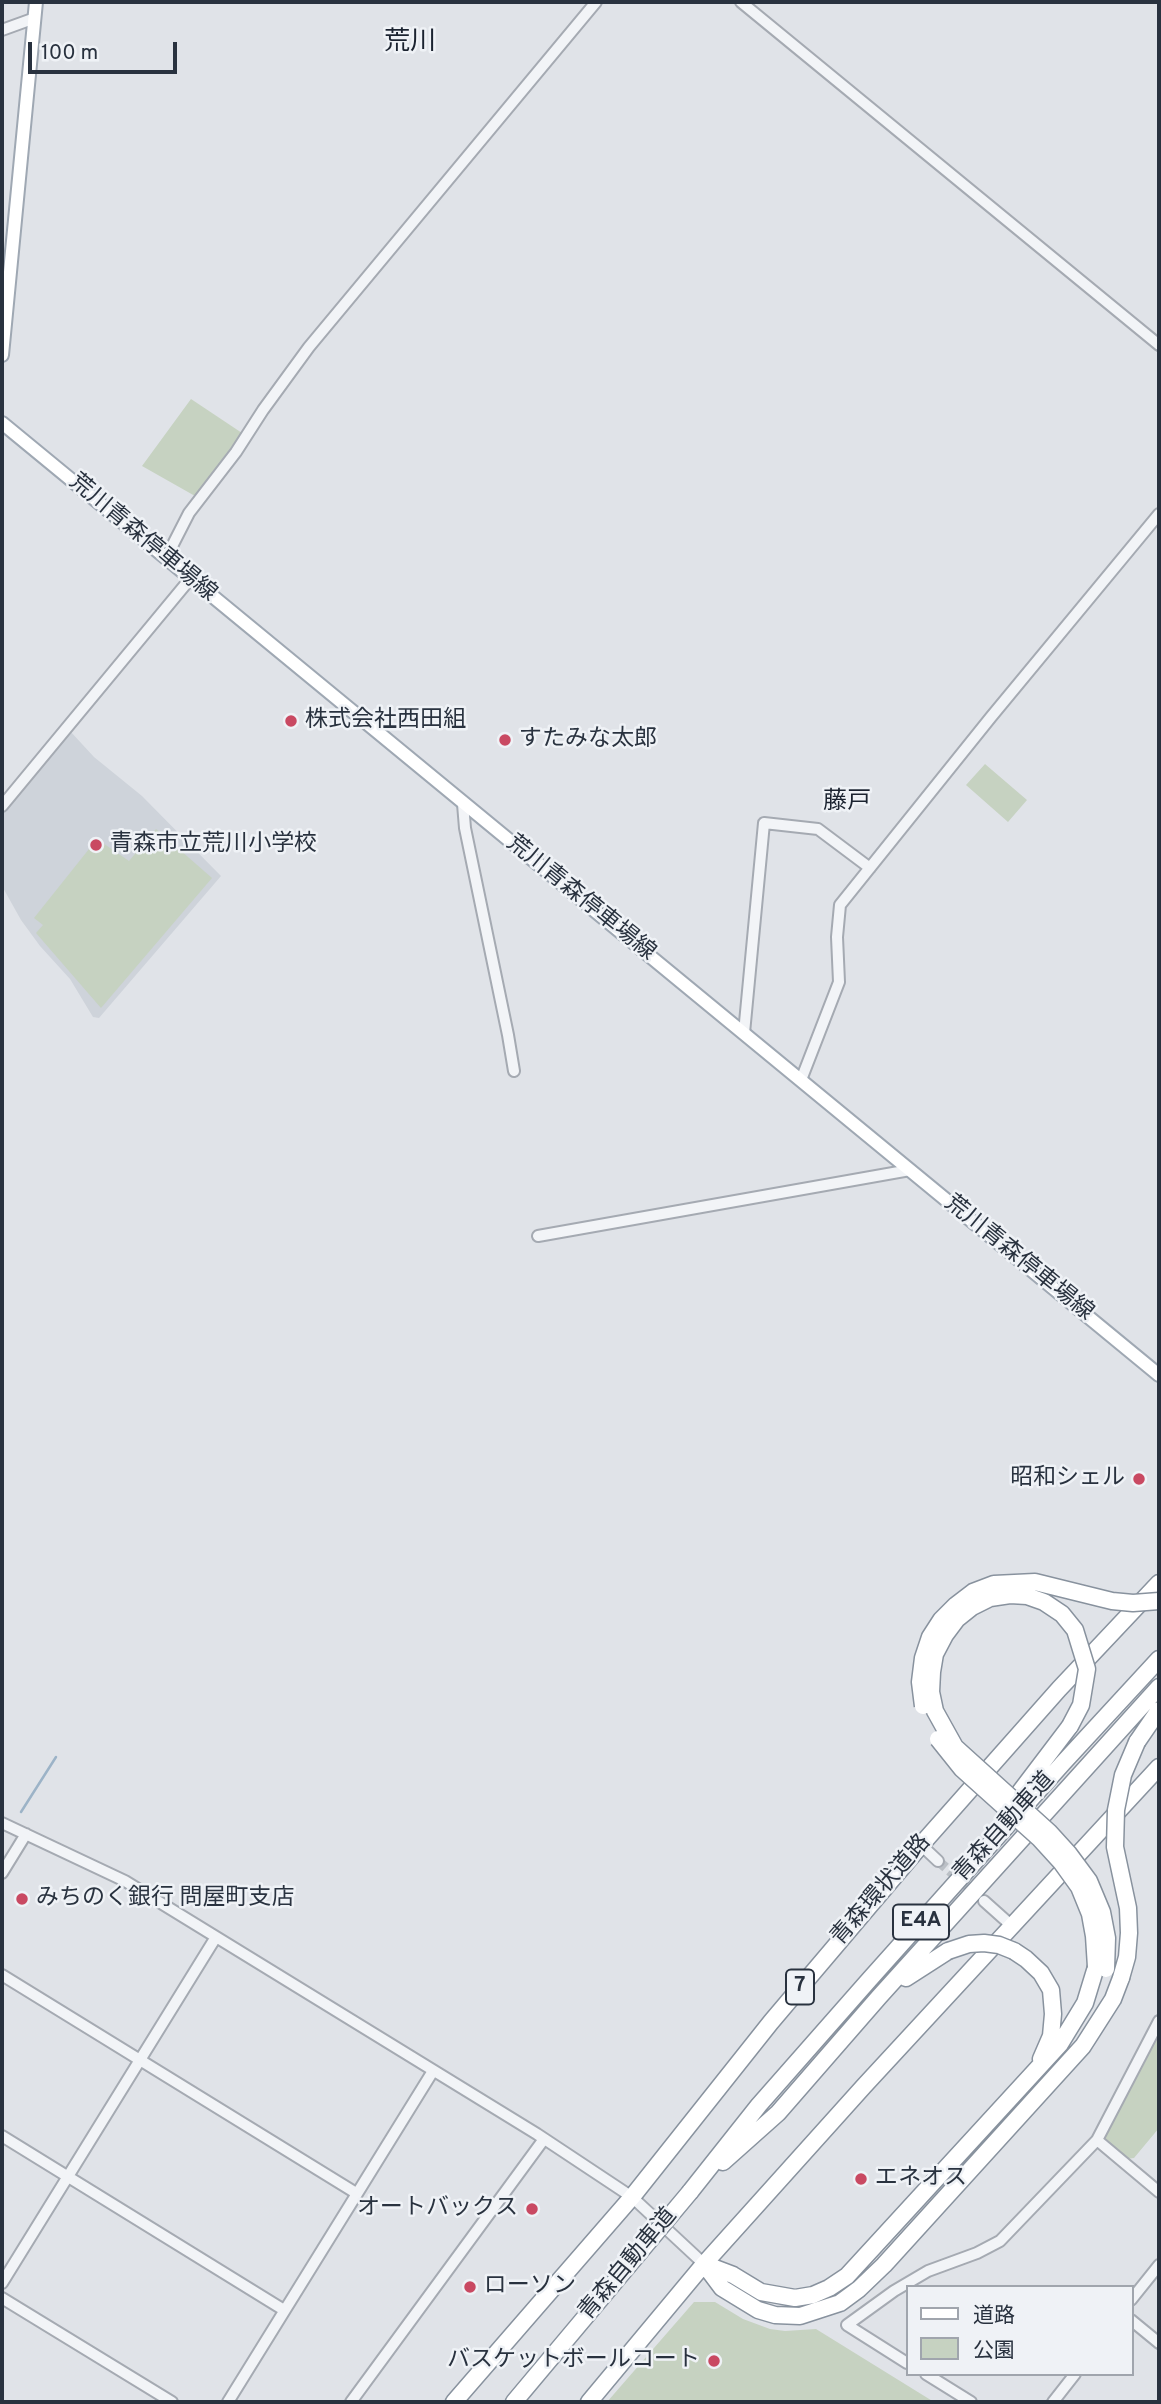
<!DOCTYPE html>
<html>
<head>
<meta charset="utf-8">
<style>
  body { margin:0 }
  #map { position:relative; width:1161px; height:2404px; overflow:hidden; background:#e0e3e8; font-family:Overpass,"Noto Sans JP",sans-serif }
  canvas { display:block }
  .frame { position:absolute; inset:0; border:4px solid #29323f; pointer-events:none }
  .legend { position:absolute; left:906px; top:2285px; width:228px; height:91px; box-sizing:border-box; background:#eff2f6; border:2px solid #a0a5ad; margin:0; padding:9px 12px; list-style:none; font-size:21px; color:#29323f }
  .legend li { display:flex; align-items:center; gap:14px; height:35px }
  .legend b { width:35px; border:2px solid #a0a5ad }
  .scale { position:absolute; left:28px; top:42px; width:149px; height:32px; box-sizing:border-box; border:4px solid #29323f; border-top:0; padding-left:9px; font-size:21px; line-height:24px; white-space:nowrap; color:#29323f; -webkit-text-stroke:5px #eff2f6; paint-order:stroke }
</style>
</head>
<body>
<div id="map">
<canvas width="1161" height="2404"></canvas>
<div class="frame"></div>
<ul class="legend">
<li><b style="height:9px;background:#fff"></b>道路</li>
<li><b style="height:19px;background:#c6d2c1"></b>公園</li>
</ul>
<div class="scale">100 m</div>
</div>
<script>
const g = document.querySelector('canvas').getContext('2d');
g.lineJoin = 'round';
function paint(path, color) { g.fillStyle = color; g.fill(path, 'evenodd'); }
const toPath = rows => new Path2D(rows.map(r => 'M' + r).join(''));
function stroke(path, color, width, dash) { g.strokeStyle = color; g.lineWidth = width; g.lineCap = dash ? 'butt' : 'round'; g.setLineDash(dash || []); g.stroke(path); }
function label(font, color, halo, rows, align = 'center') {
  g.font = font + ' Overpass,"Noto Sans JP",sans-serif'; g.lineWidth = 5; g.setLineDash([]); g.textBaseline = 'middle'; g.strokeStyle = halo; g.fillStyle = color; for (const [text, x, y, turn = 0] of rows) {
    g.save(); g.translate(x, y); g.rotate((+turn || 0) * Math.PI / 180); g.textAlign = isNaN(turn) ? turn : align; if (halo) g.strokeText(text, 0, 0); g.fillText(text, 0, 0); g.restore();
  }
}
const built = toPath([
  [70,731,94,757,142,796,221,876,99,1018,93,1017,70,979,40,946,21,920,2,886,2,813]
]);
const green = toPath([
  [191,399,242,433,195,496,142,466],
  [985,764,1027,800,1008,822,966,785],
  [156,829,212,878,101,1008,36,933,43,925,34,918,97,839,129,861],
  [1159,2036,1159,2128,1134,2158,1126,2159,1105,2142,1104,2135,1155,2037],
  [694,2302,715,2302,743,2319,770,2329,785,2331,816,2329,934,2402,607,2402]
]);
const stream = toPath([
  [21,1812,56,1757]
]);
const minorTunnel = toPath([
  [938,1861,977,1894]
]);
const minor = toPath([
  [741,2,1159,345],
  [2,30,35,18],
  [166,558,189,513,236,452,263,410,309,347,596,2],
  [463,804,465,828,508,1035,514,1071],
  [2,806,190,579],
  [744,1033,764,823,818,829,870,868],
  [801,1080,839,982,837,937,840,905,991,717,1159,514],
  [538,1236,910,1170],
  [2,1823,125,1881,537,2134,632,2197,704,2264],
  [921,1845,938,1861],
  [2,1873,26,1834],
  [984,1901,1012,1926],
  [2,1975,356,2193],
  [2,2136,284,2310],
  [1097,2140,1159,2192],
  [2,2283,216,1937],
  [2,2298,172,2402],
  [1131,2300,1159,2265],
  [1131,2320,1159,2343],
  [907,2363,847,2325,894,2291,928,2271,977,2253,1000,2241,1097,2140,1159,2021],
  [926,2374,971,2402],
  [228,2402,433,2071],
  [351,2402,544,2139],
  [1053,2402,1075,2374]
]);
const major = toPath([
  [2,355,36,2],
  [2,423,1159,1375]
]);
const highway = toPath([
  [1137,1742,1159,1710],
  [1007,1809,1070,1726],
  [1014,1951,1026,1959,1041,1973,1051,1990,1053,2014,1051,2036,1041,2059],
  [906,1978,948,1951],
  [723,2162,778,2113,879,1997,1159,1687],
  [690,2192,759,2105,869,1980,1063,1763,1159,1659],
  [704,2264,722,2288,758,2310,775,2315,800,2316,840,2303,859,2289,884,2265,1083,2046,1113,1999,1121,1978],
  [704,2264,733,2275,761,2292,795,2298,813,2295,829,2288,847,2276,1060,2044,1085,2003,1096,1967],
  [454,2402,632,2197,771,2022,921,1845,1059,1689,1159,1583],
  [514,2402,628,2266],
  [589,2402,704,2264,864,2086,1159,1767]
]);
const highwayBridge = toPath([
  [923,1706,920,1682,923,1658,930,1637,941,1620,956,1605,973,1592,994,1584,1035,1582,1112,1601,1133,1603,1159,1601],
  [1070,1726,1081,1705,1087,1669,1075,1630,1062,1614,1044,1602,1027,1596,1010,1595,990,1598,972,1607,957,1619,945,1635,935,1654,932,1672,931,1692,935,1711,955,1747,1049,1832,1069,1854,1089,1881,1102,1912,1107,1938,1106,1969],
  [938,1739,962,1769,1040,1839,1061,1862,1079,1887,1090,1914,1094,1936,1096,1967],
  [948,1951,969,1944,984,1943,999,1945,1014,1951],
  [1121,1978,1127,1957,1129,1933,1128,1908,1115,1847,1116,1810,1123,1775,1137,1742],
  [628,2266,690,2192]
]);
const markers = [
  [291,721,7,"#c94962"],
  [505,740,7,"#c94962"],
  [96,845,7,"#c94962"],
  [1139,1479,7,"#c94962"],
  [22,1899,7,"#c94962"],
  [861,2179,7,"#c94962"],
  [532,2209,7,"#c94962"],
  [470,2287,7,"#c94962"],
  [714,2361,7,"#c94962"]
];
const shields = [
  [921,1922,56],
  [800,1987,28]
];
const shieldNames = [
  ["E4A",921,1922],
  ["7",800,1987]
];
const streetNames = [
  ["荒川青森停車場線",142,539,40],
  ["荒川青森停車場線",580,899,39],
  ["荒川青森停車場線",1018,1259,39],
  ["青森自動車道",1005,1828,-48],
  ["青森環状道路",882,1891,-49],
  ["青森自動車道",629,2265,-50]
];
const poiNames = [
  ["株式会社西田組",305,721],
  ["すたみな太郎",519,740],
  ["青森市立荒川小学校",110,845],
  ["昭和シェル",1125,1479,"right"],
  ["みちのく銀行 問屋町支店",36,1899],
  ["エネオス",875,2179],
  ["オートバックス",518,2209,"right"],
  ["ローソン",484,2287],
  ["バスケットボールコート",700,2361,"right"]
];
const neighbourhoodNames = [
  ["藤戸",847,803]
];
const quarterNames = [
  ["荒川",410,44]
];
paint(built, '#ced3da');
paint(green, '#c6d2c1');
stroke(stream, '#9cb3c7', 2.5);
stroke(minorTunnel, '#bbc0c6', 10, [10, 5]);
stroke(minor, '#a5aab2', 14);
stroke(major, '#9fa8b3', 16);
stroke(highway, '#88929e', 19);
stroke(minor, '#f2f4f7', 10);
stroke(major, '#fff', 12);
stroke(highway, '#fff', 16);
stroke(highwayBridge, '#88929e', 19, []);
stroke(highwayBridge, '#fff', 16);
for (const [x, y, r, color] of markers) { const dot = new Path2D(); dot.arc(x, y, r, 0, 2 * Math.PI); g.fillStyle = color; g.fill(dot); stroke(dot, '#eff2f6', 2.5); }
for (const [x, y, w] of shields) { const box = new Path2D(); box.roundRect(x - w / 2, y - 17.5, w, 35, 5); g.fillStyle = '#eff2f6'; g.fill(box); stroke(box, '#29323f', 2); }
label('bold 21px', '#29323f', null, shieldNames);
label('23px', '#29323f', '#eff2f6', streetNames);
label('23px', '#29323f', '#eff2f6', poiNames, 'left');
label('24px', '#1b2330', '#eff2f6', neighbourhoodNames);
label('26px', '#1b2330', '#eff2f6', quarterNames);
</script>
</body>
</html>
